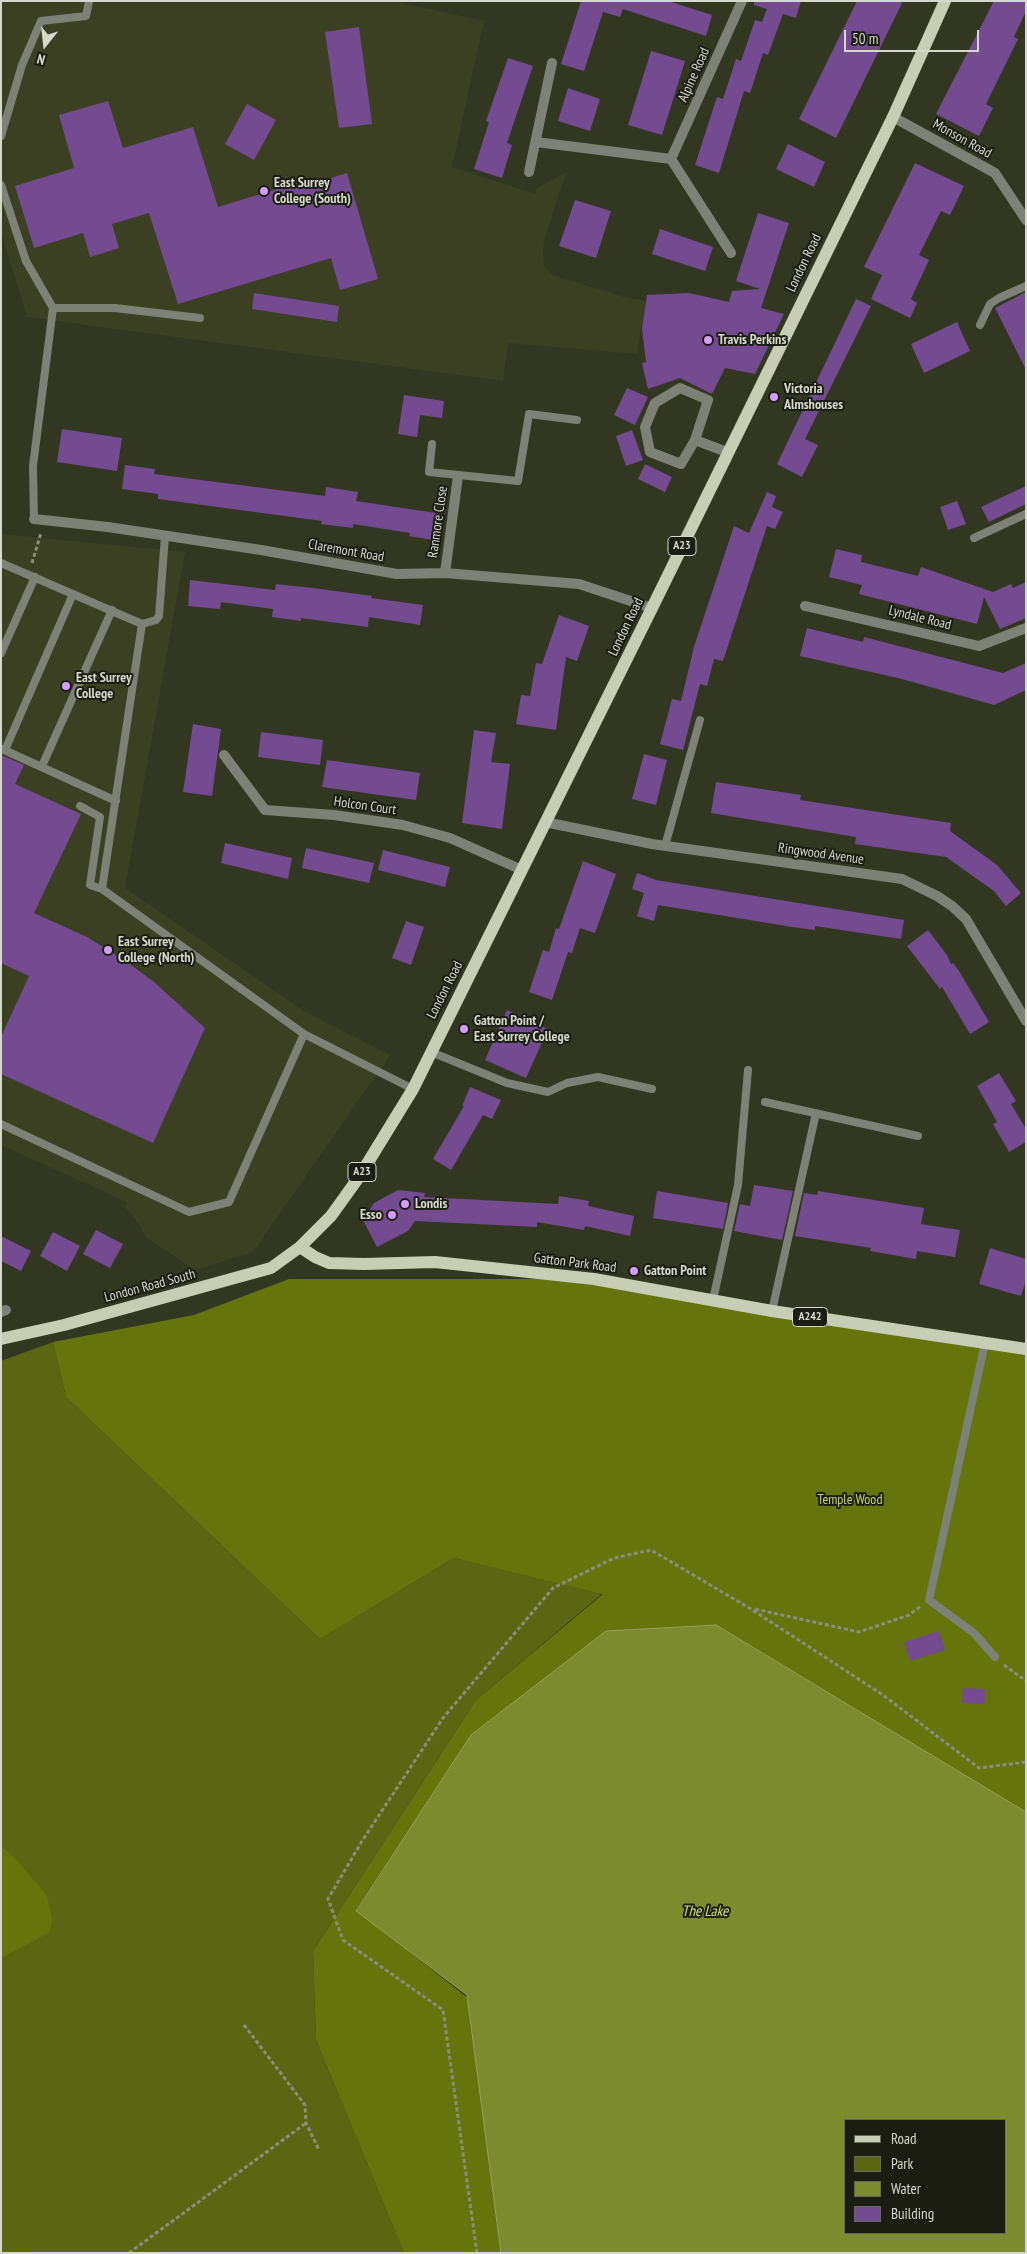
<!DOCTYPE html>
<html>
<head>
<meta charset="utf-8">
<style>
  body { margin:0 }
  #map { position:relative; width:1027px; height:2254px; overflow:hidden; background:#323721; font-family:"PT Sans Narrow",sans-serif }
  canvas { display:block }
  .frame { position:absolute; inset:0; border:2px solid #d5d8cb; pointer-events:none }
  .legend { position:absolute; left:844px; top:2119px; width:162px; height:115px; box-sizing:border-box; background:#1b1d13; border:1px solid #65685d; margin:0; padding:6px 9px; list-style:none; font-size:15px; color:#d5d8cb }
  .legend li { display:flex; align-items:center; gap:10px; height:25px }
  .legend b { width:25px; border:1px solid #65685d }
  .north { position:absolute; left:20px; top:20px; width:50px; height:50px; -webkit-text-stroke:4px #1b1d13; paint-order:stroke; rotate:196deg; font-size:14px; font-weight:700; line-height:20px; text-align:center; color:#d5d8cb }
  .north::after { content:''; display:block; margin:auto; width:18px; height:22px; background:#d5d8cb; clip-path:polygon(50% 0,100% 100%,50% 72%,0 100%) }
  .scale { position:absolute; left:844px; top:30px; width:135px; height:22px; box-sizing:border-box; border:2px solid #d5d8cb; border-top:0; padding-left:6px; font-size:15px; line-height:18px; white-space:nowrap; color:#d5d8cb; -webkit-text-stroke:4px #1b1d13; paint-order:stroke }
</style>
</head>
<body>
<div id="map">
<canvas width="1027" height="2254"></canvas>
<div class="frame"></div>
<ul class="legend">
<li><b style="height:6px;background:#c8cdb6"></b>Road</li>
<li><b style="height:14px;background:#5a6611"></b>Park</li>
<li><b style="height:14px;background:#7c8b2d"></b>Water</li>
<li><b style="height:14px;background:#744a91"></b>Building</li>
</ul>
<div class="north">N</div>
<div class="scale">50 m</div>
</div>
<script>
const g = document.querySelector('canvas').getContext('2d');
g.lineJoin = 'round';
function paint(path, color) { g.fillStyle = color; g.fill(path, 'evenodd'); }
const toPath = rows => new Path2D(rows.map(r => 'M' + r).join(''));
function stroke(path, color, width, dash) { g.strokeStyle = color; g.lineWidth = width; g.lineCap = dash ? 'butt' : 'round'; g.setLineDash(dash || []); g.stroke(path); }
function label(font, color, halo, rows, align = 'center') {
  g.font = font + ' "PT Sans Narrow",sans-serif'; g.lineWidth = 4; g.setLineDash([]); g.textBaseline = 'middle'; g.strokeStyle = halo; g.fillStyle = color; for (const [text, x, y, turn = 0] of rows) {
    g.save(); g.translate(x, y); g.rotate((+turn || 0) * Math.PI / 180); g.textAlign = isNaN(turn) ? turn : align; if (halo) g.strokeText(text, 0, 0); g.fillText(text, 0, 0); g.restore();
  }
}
const built = toPath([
  [1,1,393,1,484,21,452,167,535,194,537,188,566,172,544,241,543,252,544,266,552,275,624,297,646,301,637,354,508,343,503,381,27,317,1,232],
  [1,534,185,552,125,888,304,1011,390,1055,253,1252,195,1270,147,1238,141,1230,142,1228,125,1207,127,1202,1,1145]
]);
const green = toPath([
  [53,1342,66,1397,320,1639,454,1558,603,1593,476,1700,313,1951,316,2040,404,2253,1,2253,1,1361]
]);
const forest = toPath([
  [289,1279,594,1279,1026,1349,1026,1812,716,1625,606,1631,471,1735,356,1910,468,1998,501,2253,404,2253,316,2040,313,1951,476,1700,603,1594,454,1558,320,1639,66,1397,53,1342,194,1315],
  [1,1846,16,1859,47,1896,52,1919,50,1932,1,1958]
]);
const water = toPath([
  [716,1625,1026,1812,1026,2253,501,2253,467,1995,356,1911,471,1735,606,1631,716,1625],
  [846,2120,1006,2120,1006,2233,846,2233,846,2120]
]);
const building = toPath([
  [581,1,668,1,712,15,706,36,623,9,620,17,603,12,584,71,561,64],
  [754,1,801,1,796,18,783,14,768,55,763,53,750,93,744,91,719,173,695,165,717,97,723,99,736,59,741,61,755,20,762,22,767,9,754,5],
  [857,1,903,1,836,138,799,119],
  [994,1,1026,1,1026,11,1014,37,1018,39,986,104,993,108,979,136,936,114],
  [359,27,372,124,339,128,325,32],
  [651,51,685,61,662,135,628,125],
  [508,58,533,66,507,143,512,145,502,178,474,169,489,122,486,121],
  [568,88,600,99,590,131,558,121],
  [108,101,123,148,193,127,218,207,297,183,299,188,347,173,378,279,340,290,331,258,178,304,149,213,112,224,119,248,90,257,83,233,34,248,15,186,74,168,59,115],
  [247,104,276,120,254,160,225,144],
  [788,144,825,162,814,187,776,169],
  [915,163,964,186,950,215,941,211,919,255,929,260,911,299,917,303,910,318,871,299,882,275,864,267],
  [575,200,611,211,596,258,559,246],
  [758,213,789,223,761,308,784,314,755,374,725,368,712,394,680,378,648,389,642,363,646,362,642,328,647,295,689,293,729,302,732,291,760,289,736,281],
  [660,229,713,247,705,271,652,254],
  [1026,292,1026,370,995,308],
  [254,293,339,306,337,322,252,309],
  [856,299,871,306,805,439,818,445,802,477,777,464],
  [957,322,970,351,924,373,911,344],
  [627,388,648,397,635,425,614,415],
  [404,395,444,401,442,418,420,415,417,437,398,434],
  [62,429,122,438,117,471,57,462],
  [632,430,643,460,626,466,616,436],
  [645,464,672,477,665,492,638,479],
  [125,465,155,469,154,474,325,496,326,487,358,492,356,501,443,514,439,541,409,536,410,533,353,524,353,528,321,524,322,521,158,499,158,494,122,489],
  [1026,486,1026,504,989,522,981,507],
  [767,492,776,496,772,507,783,512,775,529,767,526,723,661,714,659,707,686,700,684,683,750,660,744,672,699,681,701,694,647,734,526,749,533],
  [957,501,966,524,948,530,940,507],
  [836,549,862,555,861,562,918,576,921,567,993,592,1011,584,1013,588,1026,582,1026,618,1000,629,984,597,977,624,859,594,862,585,829,577],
  [190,580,275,590,276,584,313,588,372,596,371,598,423,605,420,625,369,617,368,627,301,618,301,621,272,617,273,609,221,602,220,609,188,606],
  [559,615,589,626,577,661,566,657,556,730,516,724,521,695,530,696,536,663,542,664],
  [807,628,863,642,864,637,1003,673,1026,663,1026,690,994,705,902,679,800,656],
  [193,724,221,729,212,796,183,792],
  [474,730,496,733,491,762,510,764,502,829,462,823],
  [261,732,323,740,320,765,258,757],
  [644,754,667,760,656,805,632,799],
  [1,755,24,765,15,784,81,814,34,913,87,937,127,962,154,982,205,1028,153,1143,1,1074,1,1037,29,976,1,963],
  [327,760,420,773,416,800,322,787],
  [716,782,801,795,800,800,951,823,950,831,997,865,1021,893,1006,906,994,891,946,857,855,844,856,837,711,813],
  [225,843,292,858,288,879,221,863],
  [306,848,374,863,369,883,302,868],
  [383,850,450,867,445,887,378,870],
  [583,861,616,874,595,933,580,928,572,953,568,952,552,1000,529,992,543,950,549,952,556,928,559,929],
  [637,873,656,880,904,920,901,939,815,926,815,930,792,927,658,905,654,921,637,916,644,893,632,889],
  [406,921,424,927,411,965,392,958],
  [928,930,947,955,951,964,953,963,959,971,989,1022,970,1034,942,987,940,989,907,946],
  [507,1010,548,1029,526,1078,485,1060],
  [999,1073,1016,1101,1011,1104,1026,1129,1026,1142,1009,1152,993,1124,997,1122,977,1086],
  [470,1087,501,1100,492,1119,483,1115,451,1170,433,1159,464,1106,462,1106],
  [754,1185,793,1191,782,1240,734,1231,740,1204,750,1206],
  [398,1190,425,1193,424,1197,558,1204,559,1196,589,1201,588,1206,634,1216,630,1236,585,1226,584,1230,537,1222,537,1227,415,1221,408,1231,377,1247,363,1220,374,1203],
  [657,1191,728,1203,723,1229,653,1218],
  [818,1191,924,1208,921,1224,960,1230,955,1257,917,1251,916,1259,870,1251,871,1248,795,1236,804,1193,817,1195],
  [96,1230,123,1244,110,1268,83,1254],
  [53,1232,80,1246,67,1271,40,1256],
  [1,1236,31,1251,21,1271,1,1261],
  [990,1248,1026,1259,1026,1280,1021,1296,979,1284],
  [939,1631,945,1650,910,1661,904,1642],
  [963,1688,985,1689,985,1704,962,1703]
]);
const path = toPath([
  [32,563,41,533],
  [755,1609,859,1632,909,1615,921,1606],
  [1004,1665,1026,1681],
  [244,2025,305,2105,306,2123,319,2150],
  [129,2253,306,2123],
  [477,2253,443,2010,343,1940,328,1899,362,1841,443,1718,553,1588,614,1558,651,1550,751,1609,883,1695,979,1768,1026,1762]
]);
const lane = toPath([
  [1,136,22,65,41,21,86,16,89,1],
  [1,185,26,261,53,308,33,466,34,519],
  [53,308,115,308,200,318],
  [980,325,990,304,999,298,1026,286],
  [432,444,429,472,518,481,529,414,577,420],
  [974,538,1026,514],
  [1,563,142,624,102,889,304,1034,413,1089],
  [142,624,156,620,159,616,165,536],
  [1,653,35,577],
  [2,749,116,801],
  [5,750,73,594],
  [42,766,112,610],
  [80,806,100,817,90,885,102,889],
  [665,846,700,720],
  [431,1052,507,1083,548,1092,567,1083,598,1077,652,1089],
  [765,1102,918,1136],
  [1,1124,189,1212,229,1202,304,1034],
  [713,1300,738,1185,748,1070],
  [772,1311,816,1113],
  [985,1343,929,1600,974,1633,995,1657]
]);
const street = toPath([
  [893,117,995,173,1026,220],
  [536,142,671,159,731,253],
  [671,159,742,1],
  [529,172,552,63],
  [695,440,681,464,650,452,645,427,655,403,680,388,708,400,695,440,727,452],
  [34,519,108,527,261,550,397,574,445,573,579,584,652,608],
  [445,573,458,476],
  [805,606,979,646,1026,628],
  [224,755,265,810,334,815,403,825,450,838,522,870],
  [545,822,652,844,902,879,937,896,952,906,966,919,1026,1021],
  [1,1312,6,1310]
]);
const primary = toPath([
  [300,1247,315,1257,329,1263,364,1264,435,1262,594,1279,772,1311,1026,1349],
  [1,1339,64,1325,271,1268,300,1247,331,1216,359,1177,413,1089,652,608,893,117,945,1]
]);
const markers = [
  [264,191,5,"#d49cfc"],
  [708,340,5,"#d49cfc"],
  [774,397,5,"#d49cfc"],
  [66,686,5,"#d49cfc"],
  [108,950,5,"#d49cfc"],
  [464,1029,5,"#d49cfc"],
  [405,1204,5,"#d49cfc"],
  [392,1215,5,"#d49cfc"],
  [634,1271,5,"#d49cfc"]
];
const shields = [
  [682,546,28],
  [362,1172,28],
  [810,1317,35]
];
const shieldNames = [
  ["A23",682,546],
  ["A23",362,1172],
  ["A242",810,1317]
];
const streetNames = [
  ["Alpine Road",694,75,-66],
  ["Monson Road",962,139,29],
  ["London Road",804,263,-64],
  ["Ranmore Close",438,522,-82],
  ["Claremont Road",346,551,10],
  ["Lyndale Road",920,618,14],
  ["London Road",626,627,-64],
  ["Holcon Court",365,806,8],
  ["Ringwood Avenue",821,854,8],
  ["London Road",445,990,-63],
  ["Gatton Park Road",575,1263,7],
  ["London Road South",150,1286,-15]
];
const poiNames = [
  ["East Surrey",274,183],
  ["College (South)",274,199],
  ["Travis Perkins",718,340],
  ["Victoria",784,389],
  ["Almshouses",784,405],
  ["East Surrey",76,678],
  ["College",76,694],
  ["East Surrey",118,942],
  ["College (North)",118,958],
  ["Gatton Point /",474,1021],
  ["East Surrey College",474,1037],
  ["Londis",415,1204],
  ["Esso",382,1215,"right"],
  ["Gatton Point",644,1271]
];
const parkNames = [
  ["Temple Wood",850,1500]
];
const waterNames = [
  ["The Lake",705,1912]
];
paint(built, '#3b4023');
paint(green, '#5a6611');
paint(forest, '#66740c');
paint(water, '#7c8b2d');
stroke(water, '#97a25c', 1);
paint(building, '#744a91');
stroke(path, '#8a8e7d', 3, [4, 2.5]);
stroke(lane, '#7e8176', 8);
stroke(street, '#7e8176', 10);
stroke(primary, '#c8cdb6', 12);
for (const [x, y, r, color] of markers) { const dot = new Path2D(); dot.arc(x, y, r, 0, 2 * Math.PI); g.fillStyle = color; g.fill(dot); stroke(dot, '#1b1d13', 2); }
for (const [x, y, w] of shields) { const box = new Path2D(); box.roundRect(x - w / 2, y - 9.5, w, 19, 4); g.fillStyle = '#1b1d13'; g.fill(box); stroke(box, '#d5d8cb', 1); }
label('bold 12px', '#d5d8cb', null, shieldNames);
label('14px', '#d5d8cb', '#1b1d13', streetNames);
label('bold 14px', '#d5d8cb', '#1b1d13', poiNames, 'left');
label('14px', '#c6da61', '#1b1d13', parkNames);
label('italic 15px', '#d0e56c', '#1b1d13', waterNames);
</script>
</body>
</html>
